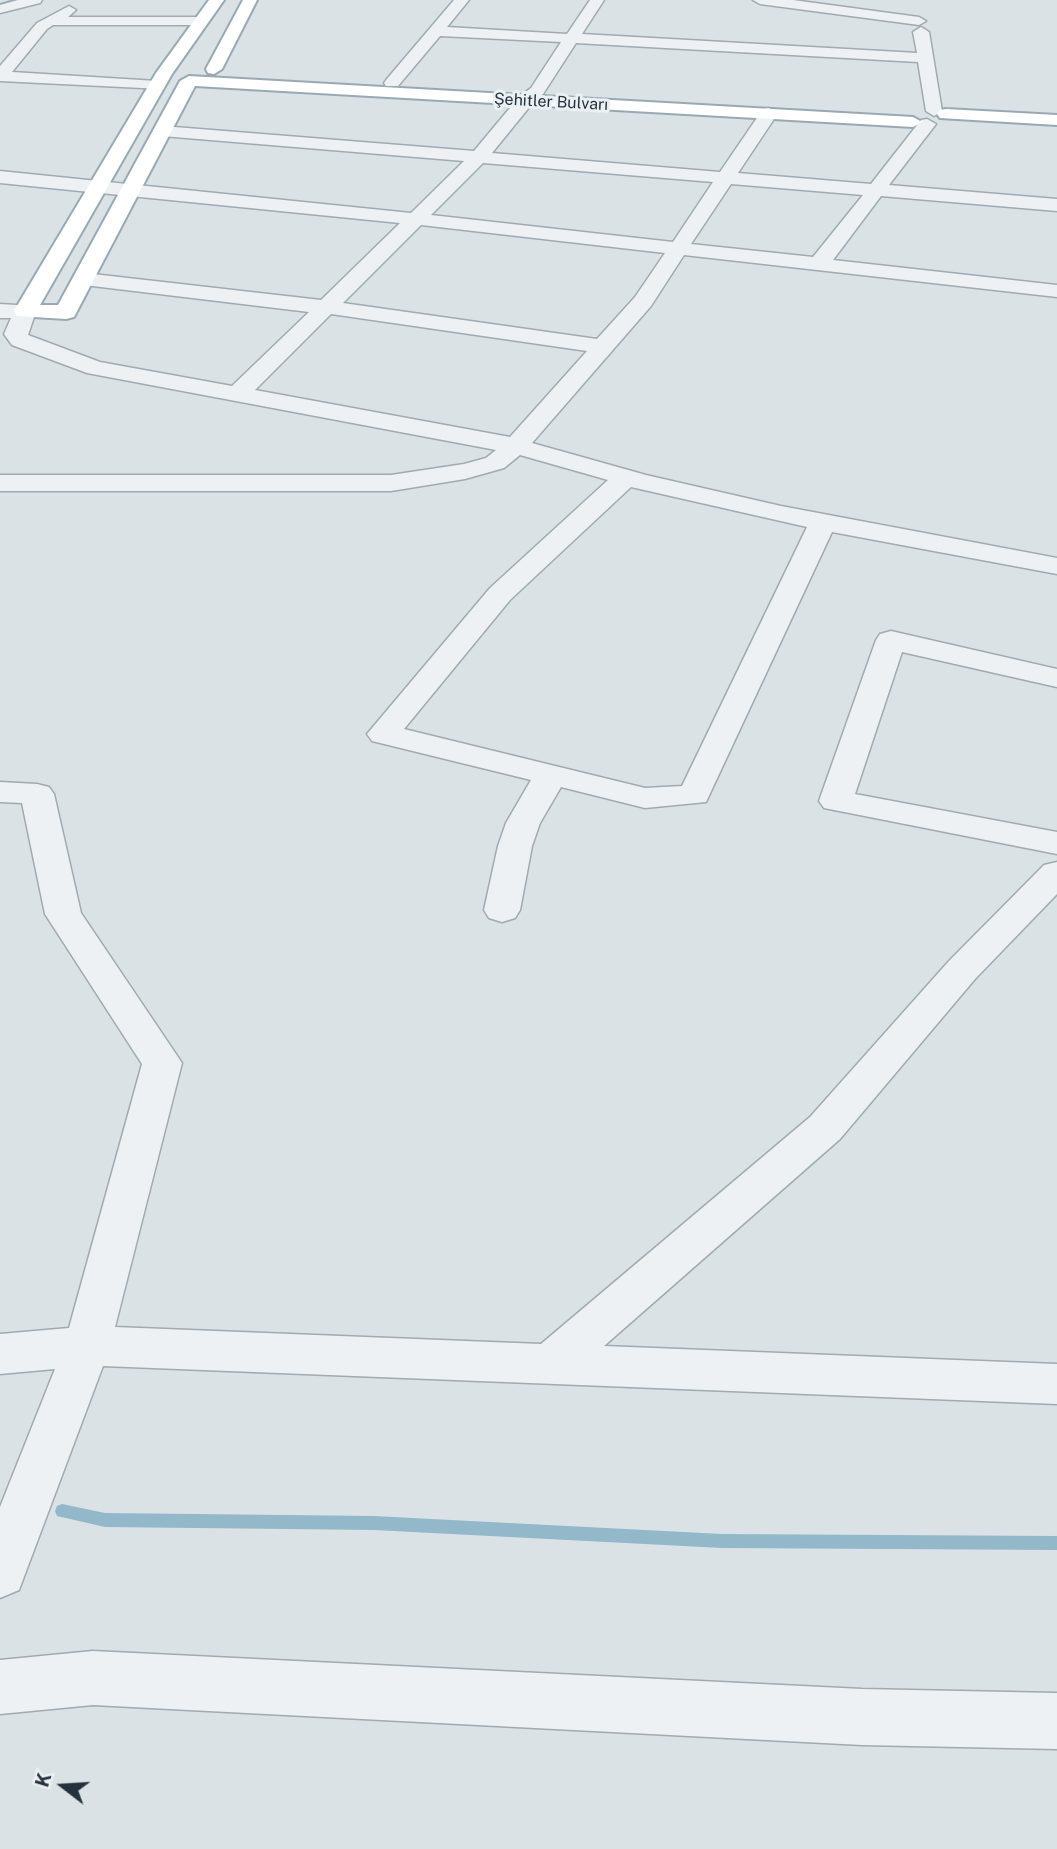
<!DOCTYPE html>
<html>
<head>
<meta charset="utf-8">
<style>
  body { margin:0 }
  #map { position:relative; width:1057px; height:1849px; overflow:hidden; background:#dbe2e6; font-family:"Public Sans",sans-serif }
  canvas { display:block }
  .north { position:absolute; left:28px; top:1751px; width:70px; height:70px; -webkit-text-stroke:5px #eaf0f4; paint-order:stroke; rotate:287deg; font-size:19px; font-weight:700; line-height:28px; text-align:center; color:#24323d }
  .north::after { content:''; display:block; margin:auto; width:24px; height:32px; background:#24323d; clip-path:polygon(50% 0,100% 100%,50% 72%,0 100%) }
</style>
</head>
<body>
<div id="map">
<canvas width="1057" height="1849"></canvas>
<div class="north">K</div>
</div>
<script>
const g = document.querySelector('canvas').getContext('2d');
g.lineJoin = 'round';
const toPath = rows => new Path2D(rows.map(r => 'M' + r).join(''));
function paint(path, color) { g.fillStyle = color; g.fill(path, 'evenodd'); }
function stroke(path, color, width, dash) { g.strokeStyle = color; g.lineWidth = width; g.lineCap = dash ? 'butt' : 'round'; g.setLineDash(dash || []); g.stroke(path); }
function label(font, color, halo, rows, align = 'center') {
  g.font = font + ' "Public Sans",sans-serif'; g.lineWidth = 6; g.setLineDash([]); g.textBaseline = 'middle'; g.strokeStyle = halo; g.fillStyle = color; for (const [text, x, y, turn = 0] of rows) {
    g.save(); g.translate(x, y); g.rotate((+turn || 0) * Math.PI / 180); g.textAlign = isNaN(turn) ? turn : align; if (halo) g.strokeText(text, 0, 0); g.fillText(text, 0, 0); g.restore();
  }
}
const stream = toPath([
  [10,0,16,0,0,5,0,3,10,0],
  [62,1504,105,1513,374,1516,722,1534,1057,1536,1057,1550,722,1548,374,1530,105,1527,57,1516,55,1511,57,1506,62,1504]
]);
const minor = toPath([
  [18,0,42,0,40,3,0,13,0,5,18,0],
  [454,0,469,0,447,27,567,34,590,0,604,0,582,34,917,53,913,32,921,27,929,32,942,111,934,116,926,111,918,62,576,43,543,94,531,105,492,153,720,172,763,109,769,108,778,113,738,173,871,184,921,120,927,119,936,124,889,185,1057,199,1057,211,881,196,833,260,1057,285,1057,297,684,255,651,306,532,443,646,475,781,506,1057,558,1057,574,832,532,706,802,645,808,561,787,540,823,532,846,520,910,515,918,502,922,489,918,484,910,498,846,506,823,531,780,372,741,367,734,490,588,608,480,520,455,504,468,465,479,391,491,0,491,0,475,391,475,464,464,486,458,496,450,87,373,12,345,4,334,11,318,0,318,0,304,33,306,36,311,28,335,100,362,232,386,309,312,84,285,77,283,73,279,77,275,84,273,321,300,400,223,0,183,0,171,411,213,464,161,162,136,153,131,162,126,474,151,519,97,531,88,561,42,440,36,398,86,386,86,384,83,386,80,454,0],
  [483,163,713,182,673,242,431,215,483,163],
  [731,184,863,195,813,257,691,244,731,184],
  [421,225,665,253,635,297,597,339,343,303,421,225],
  [331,314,587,351,510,437,255,390,331,314],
  [631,487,807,527,682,786,645,788,404,729,510,600,631,487],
  [753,0,793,0,919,17,926,21,919,25,760,4,753,0],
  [69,6,76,10,68,17,201,17,208,21,201,25,53,25,47,29,12,72,157,81,163,83,165,86,163,89,0,81,0,66,37,23,69,6],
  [891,631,1057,669,1057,687,902,652,855,794,1057,832,1057,854,824,808,819,801,876,640,880,634,891,631],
  [0,782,37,784,49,787,54,794,81,913,182,1063,115,1327,541,1344,810,1117,949,961,1044,865,1057,862,1057,894,975,979,840,1139,604,1346,1057,1364,1057,1404,103,1366,19,1590,0,1598,0,1507,55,1369,0,1374,0,1334,69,1328,142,1064,45,914,22,803,0,802,0,782],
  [93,1651,862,1689,1057,1693,1057,1749,862,1745,93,1705,0,1714,0,1660,93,1651]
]);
const major = toPath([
  [209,0,224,0,172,74,40,305,58,305,180,81,189,76,913,117,922,122,913,127,195,86,74,317,66,319,17,316,14,311,156,73,209,0],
  [243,0,257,0,222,69,214,74,208,73,206,69,243,0],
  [946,109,1057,115,1057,125,940,118,937,114,940,110,946,109]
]);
const farStreetnames = [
  ["Şehitler Bulvarı",551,102,3]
];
paint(stream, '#93b8c9');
stroke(minor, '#a0aab0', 3);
stroke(major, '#99a9b2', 4);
paint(minor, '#edf1f4');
paint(major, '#fff');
label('16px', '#24323d', '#eaf0f4', farStreetnames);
</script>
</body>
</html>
